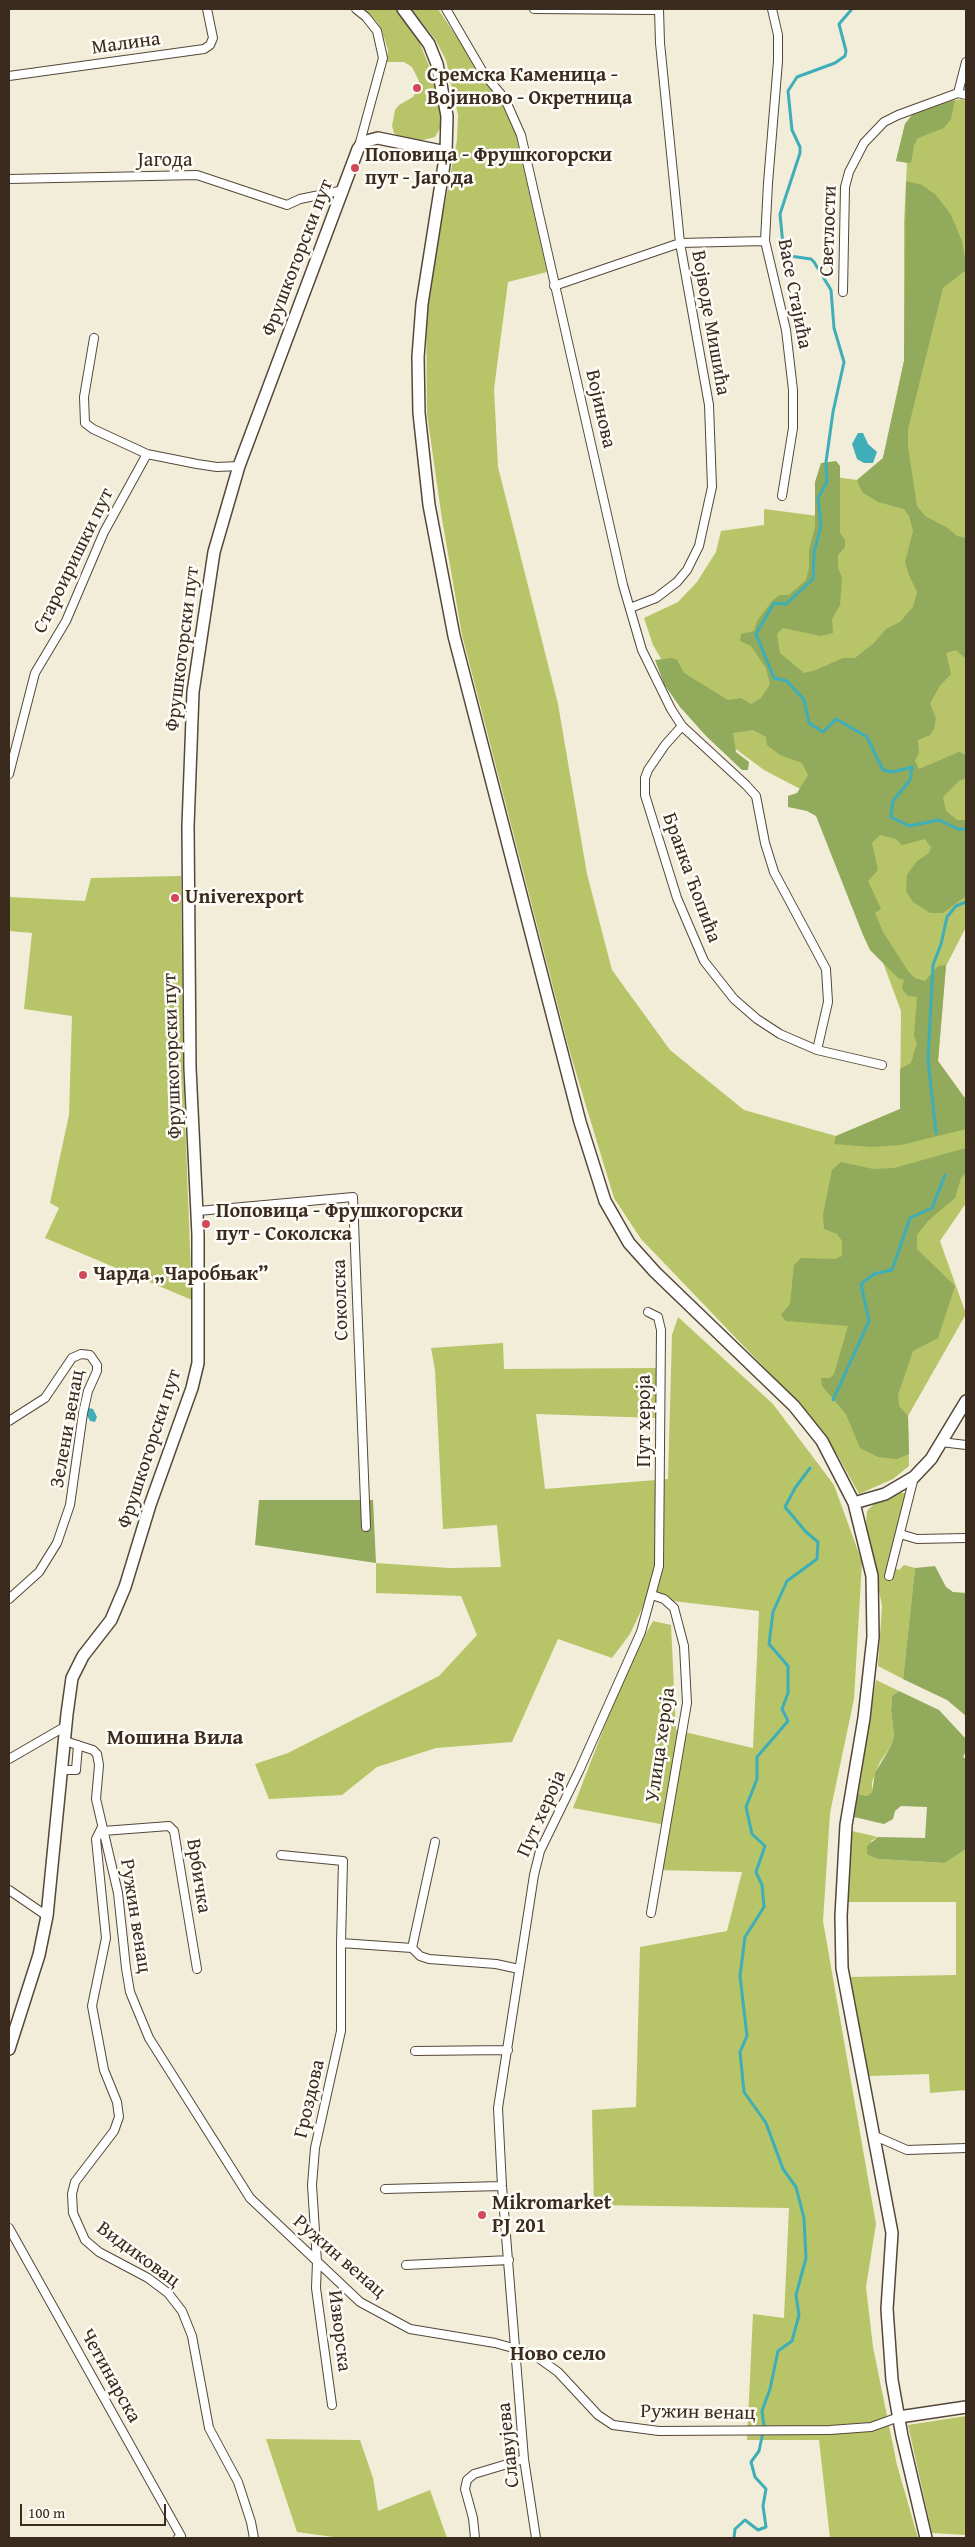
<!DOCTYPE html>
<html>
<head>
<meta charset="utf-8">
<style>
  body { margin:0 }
  #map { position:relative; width:975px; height:2547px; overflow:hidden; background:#f2edd8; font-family:"Gentium Book Plus",serif }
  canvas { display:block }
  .frame { position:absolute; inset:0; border:10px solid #3b2a1e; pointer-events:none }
  .scale { position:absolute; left:20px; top:2504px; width:146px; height:22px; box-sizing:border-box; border:2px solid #3b2a1e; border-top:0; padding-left:6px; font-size:15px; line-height:18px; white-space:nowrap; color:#3b2a1e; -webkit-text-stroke:4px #fdfcf7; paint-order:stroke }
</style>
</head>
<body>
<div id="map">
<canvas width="975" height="2547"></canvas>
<div class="frame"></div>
<div class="scale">100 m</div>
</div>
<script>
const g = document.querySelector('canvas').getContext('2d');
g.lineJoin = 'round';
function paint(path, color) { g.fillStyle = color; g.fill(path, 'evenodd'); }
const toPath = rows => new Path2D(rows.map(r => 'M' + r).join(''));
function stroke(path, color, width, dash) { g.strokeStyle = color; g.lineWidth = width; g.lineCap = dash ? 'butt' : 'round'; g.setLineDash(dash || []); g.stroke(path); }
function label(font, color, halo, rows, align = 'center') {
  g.font = font + ' "Gentium Book Plus",serif'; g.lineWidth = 5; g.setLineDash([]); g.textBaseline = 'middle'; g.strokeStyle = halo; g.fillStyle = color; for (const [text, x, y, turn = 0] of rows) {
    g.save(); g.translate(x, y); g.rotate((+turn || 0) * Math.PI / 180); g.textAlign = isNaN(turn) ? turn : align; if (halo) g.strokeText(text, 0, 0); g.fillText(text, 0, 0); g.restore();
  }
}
const green = toPath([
  [364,9,395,9,417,36,437,86,442,125,435,137,419,141,399,137,394,133,392,126,395,110,399,105,413,97,418,89,419,81,412,67,404,62,387,62,388,50,382,31,377,22],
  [411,9,438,9,503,106,516,135,547,272,508,282,494,389,498,467,558,704,587,874,612,970,670,1050,744,1110,836,1136,900,1109,901,1011,823,801,764,770,721,738,685,700,653,645,644,618,678,602,697,582,716,552,721,531,764,525,764,509,818,516,821,475,857,480,883,458,904,361,904,222,907,163,896,161,905,124,912,115,946,102,961,99,966,101,966,927,946,966,938,1061,964,1097,966,1097,966,1203,940,1241,966,1314,908,1416,909,1466,893,1479,859,1494,838,1456,805,1410,641,1239,614,1198,590,1119,569,1049,462,635,442,519,427,414,426,305,457,140,458,115,446,60,435,39],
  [181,876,183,1066,192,1300,45,1238,59,1208,50,1203,69,1115,72,1016,24,1009,32,933,9,931,9,897,85,901,91,878],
  [678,1317,773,1404,834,1485,862,1562,854,1699,830,1813,823,1921,876,2224,866,2287,873,2347,897,2465,918,2538,830,2538,819,2440,747,2440,753,2314,784,2318,789,2208,594,2205,592,2110,636,2107,640,1947,727,1931,742,1872,655,1870,666,1825,573,1808,627,1668,653,1621,671,1625,676,1730,753,1748,759,1611,647,1598,630,1634,612,1658,558,1639,512,1742,436,1748,377,1767,342,1795,269,1799,255,1764,288,1753,439,1676,477,1635,461,1596,376,1593,376,1563,449,1568,501,1567,497,1525,443,1529,435,1370,431,1348,503,1343,504,1369,656,1368,656,1418,536,1414,545,1489,668,1479,672,1335],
  [900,1493,906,1493,890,1566,899,1570,904,1565,915,1568,903,1679,878,1666,882,1606,866,1523,867,1511,875,1503],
  [876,1680,899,1691,892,1696,891,1710,894,1736,891,1746,880,1762,872,1782,872,1792,867,1796,858,1794],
  [852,1831,878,1837,871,1841,878,1859,945,1863,966,1849,966,2090,930,2093,929,2074,869,2076,850,1977,956,1975,956,1902,847,1902],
  [966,2416,966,2535,932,2533,908,2425],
  [266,2439,360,2440,373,2478,378,2511,430,2490,447,2538,341,2538,297,2532]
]);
const forest = toPath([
  [955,100,951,119,944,128,918,138,914,145,911,163,896,161,905,124,912,115],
  [906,181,922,185,936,195,951,215,962,241,966,266,966,270,943,288,908,429,908,447,917,506,925,516,946,527,957,536,966,538,966,659,956,650,946,653,951,674,939,687,930,704,936,718,934,729,930,735,918,740,919,753,915,761,919,769,959,752,966,755,966,778,959,781,943,797,946,811,957,820,966,820,966,896,943,913,930,913,913,902,906,891,907,875,917,861,929,853,931,847,925,839,902,845,896,839,880,835,872,843,878,870,868,881,881,909,875,913,883,932,908,971,915,978,925,981,938,966,946,965,938,1061,964,1097,966,1097,966,1129,901,1145,872,1147,834,1144,836,1136,900,1109,900,1069,911,1063,917,1043,914,1036,917,997,908,996,902,989,904,980,898,978,870,950,863,935,816,816,807,811,788,807,788,796,797,793,808,775,802,763,780,755,767,745,766,737,753,730,733,733,736,752,749,762,748,770,742,770,706,736,680,707,664,684,655,660,672,658,677,660,684,673,728,700,741,698,751,704,761,698,770,684,766,668,751,646,740,641,741,634,754,631,757,621,773,600,780,595,789,595,806,580,809,568,809,550,815,527,815,482,821,463,836,461,840,466,840,533,845,540,845,547,838,555,838,568,842,578,840,605,832,619,833,633,821,636,783,628,777,634,780,653,804,673,816,670,843,658,855,658,874,643,886,629,900,622,913,607,917,592,909,575,905,562,913,531,909,516,904,509,878,502,862,492,857,480,883,458,904,361],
  [966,1148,966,1173,961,1178,955,1198,929,1220,917,1235,917,1249,955,1286,938,1338,913,1351,898,1395,899,1406,908,1416,909,1454,897,1459,878,1457,860,1448,846,1414,822,1386,821,1378,830,1378,834,1374,848,1326,786,1321,781,1315,790,1304,794,1265,801,1258,835,1259,842,1256,842,1241,837,1234,824,1229,823,1215,832,1170,841,1162,873,1169,894,1168],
  [259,1500,373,1500,376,1563,255,1545],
  [935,1566,946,1587,953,1592,966,1593,966,1716,947,1700,903,1679,915,1568],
  [899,1691,939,1710,966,1739,966,1751,963,1757,966,1759,966,1849,945,1863,878,1859,867,1854,867,1846,878,1837,925,1838,927,1807,901,1806,895,1811,893,1819,884,1824,854,1817,858,1794,867,1796,872,1792,875,1773,891,1746,894,1736,891,1710,892,1696]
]);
const water = toPath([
  [858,433,863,433,868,444,877,452,873,463,864,463,857,459,852,444],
  [89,1408,93,1409,97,1417,95,1422,90,1421,86,1413]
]);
const stream = toPath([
  [852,9,839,24,846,51,845,56,835,63,797,77,788,91,792,130,800,147,800,153,780,214,783,245,790,256,811,259,814,262,831,290,834,328,844,362,833,412,826,462,827,482,818,498,821,525,814,553,813,579,786,604,774,603,756,634,774,678,787,681,804,700,809,723,823,732,836,719,867,737,883,770,893,772,912,767,910,780,893,801,891,817,909,826,939,820,958,829,966,829],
  [936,1133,928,1060,933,965,941,944,947,917,956,906,966,902],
  [833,1400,869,1321,861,1284,874,1274,892,1270,910,1218,932,1208,945,1175],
  [734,2538,735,2529,745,2520,758,2530,766,2527,763,2506,766,2489,755,2477,751,2462,759,2451,764,2427,762,2411,770,2389,778,2351,792,2341,799,2315,796,2295,806,2258,804,2218,796,2187,783,2169,766,2123,744,2092,740,2052,747,2036,740,1976,745,1937,764,1907,762,1885,756,1872,765,1846,752,1834,746,1807,757,1779,757,1757,788,1721,782,1709,788,1693,788,1666,769,1644,773,1612,787,1581,817,1559,818,1542,806,1532,785,1507,795,1488,810,1468]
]);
const street = toPath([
  [356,9,366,17,377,31,383,58,359,146],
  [446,9,484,74,505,99,521,135,623,585,642,650,671,709,682,726,746,785,756,796,765,843,774,872,826,969,828,1002,817,1050],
  [534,9,659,10],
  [772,9,778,35,778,61,768,183,765,241,786,330,793,390,793,428,782,496],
  [9,76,204,49,210,45,213,38,207,9],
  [958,93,966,62],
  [9,179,197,175,287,205,300,199,344,190],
  [554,286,680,243,765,241],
  [843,292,845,187,849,172,864,143,884,122,898,115,958,93,966,95],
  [94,338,84,397,85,423,93,429,147,454],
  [630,608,656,598,677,582,687,570,699,546,712,487,709,405,680,243,660,43,659,9],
  [682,726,665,745,648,770,645,778,645,795,677,898,704,961,734,999,757,1019,780,1034,817,1050,882,1065],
  [9,774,35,673,66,621,104,532,147,454,197,464,217,467,239,466],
  [198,1211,353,1197,366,1527],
  [9,1421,45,1398,72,1358,81,1354,90,1355,97,1365,97,1371,88,1391,83,1413,70,1505,57,1543,39,1572,9,1599],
  [941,1442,966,1445],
  [900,1534,917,1539,966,1538],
  [889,1576,914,1477],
  [65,1741,93,1750,97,1754,99,1765,96,1799,118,1893,126,1968,130,1992,149,2038,250,2198,360,2302,410,2329,495,2343,520,2350,537,2357,558,2372,598,2415,613,2425,659,2431,830,2430,871,2427,899,2417],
  [9,1759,66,1726],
  [62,1770,76,1770,78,1745],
  [102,1827,96,1839,106,1938,92,2006,104,2070,117,2102,119,2117,114,2131,75,2182,72,2194,73,2213,85,2240,99,2252,148,2278,168,2293,182,2311,192,2336,209,2428,238,2482,251,2522,254,2538],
  [103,1831,169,1826,174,1831,197,1969],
  [281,1855,343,1861,341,1943],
  [9,1890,47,1916],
  [651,1913,687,1703,684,1646,674,1608,664,1599,652,1595],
  [412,1948,435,1842],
  [415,2051,508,2050],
  [875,2136,907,2150,966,2148],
  [385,2189,502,2186],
  [9,2228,181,2536,178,2538],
  [406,2265,509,2260],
  [332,2405,316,2288,317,2262,312,2185,315,2148,341,2031,341,1943,412,1948,420,1956,429,1959,496,1964,519,1969],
  [475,2538,473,2518,465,2489,467,2480,474,2474,524,2459],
  [536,2538,524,2459,502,2186,498,2108,534,1875,540,1851,579,1771,641,1632,659,1566,661,1330,658,1317,648,1312]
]);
const secondary = toPath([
  [403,9,429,44,437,64,447,116,446,152,422,304,418,357,419,413,429,505,454,636,580,1122,605,1201,629,1243,655,1272,794,1406,822,1441,854,1503,872,1576,873,1637,864,1718,846,1825,841,1916,842,1968,892,2233,887,2309,892,2380,902,2436,926,2538],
  [854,1503,885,1494,914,1477,931,1459,966,1401],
  [9,2049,39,1955,47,1916,67,1714,72,1678,83,1656,111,1620,125,1587,150,1505,192,1388,198,1363,198,1235,190,1068,188,826,193,692,214,552,239,466,358,149,363,142,378,138,446,152],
  [899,2417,966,2407]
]);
const markers = [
  [417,88,5,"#d1495b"],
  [355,168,5,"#d1495b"],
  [175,898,5,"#d1495b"],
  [206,1224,5,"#d1495b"],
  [83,1275,5,"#d1495b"],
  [482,2215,5,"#d1495b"]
];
const streetNames = [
  ["Малина",126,44,-8],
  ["Јагода",165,161],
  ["Светлости",829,231,-88],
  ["Фрушкогорски пут",298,258,-69],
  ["Васе Стајића",794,294,79],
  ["Војводе Мишића",710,323,80],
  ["Војинова",600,409,77],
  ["Староиришки пут",74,561,-64],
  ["Фрушкогорски пут",183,649,-83],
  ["Бранка Ћопића",691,878,70],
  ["Фрушкогорски пут",173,1056,-92],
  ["Соколска",341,1300,-92],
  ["Пут хероја",645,1421,-90],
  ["Зелени венац",68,1429,-80],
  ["Фрушкогорски пут",150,1449,-72],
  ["Улица хероја",661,1745,-82],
  ["Пут хероја",542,1814,-66],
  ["Врбичка",198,1876,81],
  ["Ружин венац",135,1916,81],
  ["Гроздова",310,2099,-77],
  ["Видиковац",138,2255,36],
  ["Ружин венац",339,2257,41],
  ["Изворска",339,2331,83],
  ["Четинарска",110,2376,61],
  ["Ружин венац",698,2413,1],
  ["Славујева",509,2445,-96]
];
const poiNames = [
  ["Сремска Каменица -",427,76],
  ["Војиново - Окретница",427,99],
  ["Поповица - Фрушкогорски",365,156],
  ["пут - Јагода",365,179],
  ["Univerexport",185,898],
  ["Поповица - Фрушкогорски",216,1212],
  ["пут - Соколска",216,1235],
  ["Чарда „Чаробњак”",93,1275],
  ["Mikromarket",492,2204],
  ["PJ 201",492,2227]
];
const neighbourhoodNames = [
  ["Мошина Вила",175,1739],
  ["Ново село",558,2355]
];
paint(green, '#b7c467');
paint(forest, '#91aa5c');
paint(water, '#3eaeb8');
stroke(stream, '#3eaeb8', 3);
stroke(street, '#56473a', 10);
stroke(secondary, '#56473a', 14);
stroke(street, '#fff', 8);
stroke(secondary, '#fff', 11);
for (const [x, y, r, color] of markers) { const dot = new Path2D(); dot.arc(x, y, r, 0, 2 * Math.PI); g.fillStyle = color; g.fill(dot); stroke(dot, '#fdfcf7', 2); }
label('20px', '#3b2a1e', '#fdfcf7', streetNames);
label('bold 20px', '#3b2a1e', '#fdfcf7', poiNames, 'left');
label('bold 21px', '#3b2a1e', '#fdfcf7', neighbourhoodNames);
</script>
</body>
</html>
